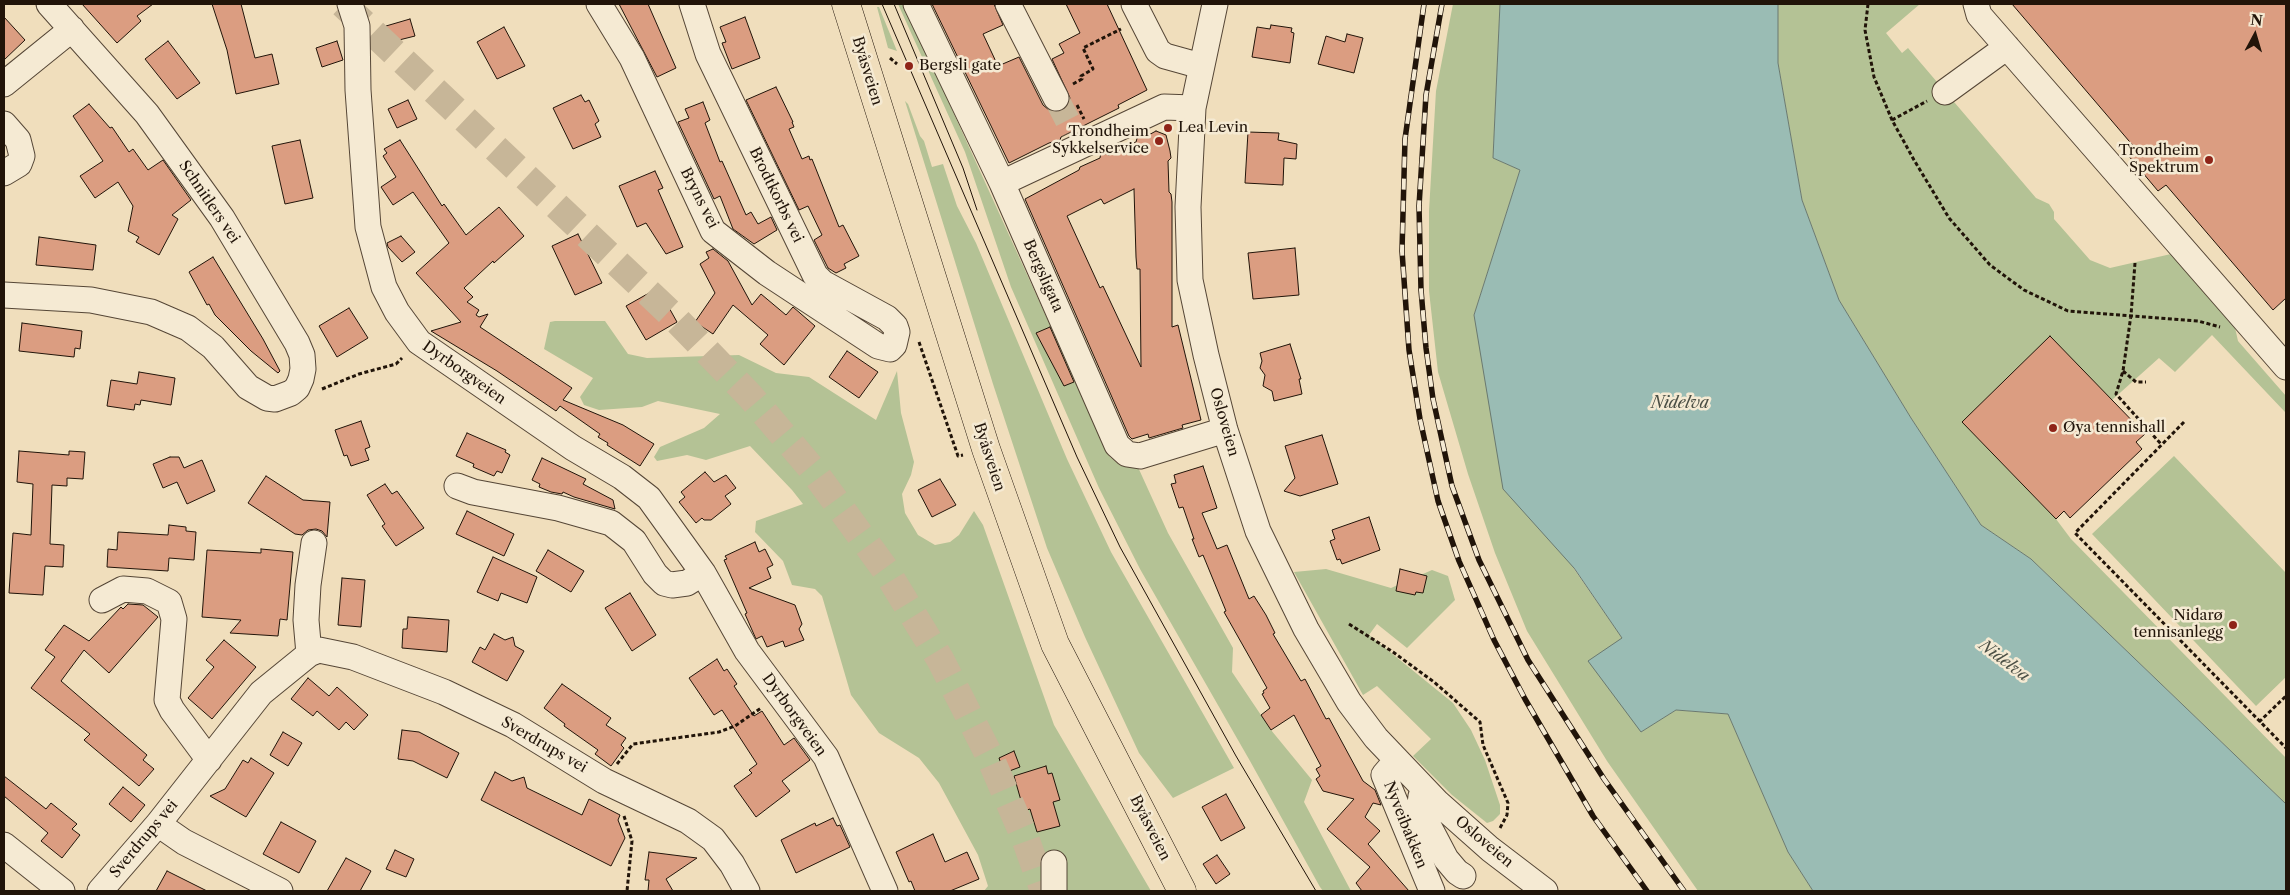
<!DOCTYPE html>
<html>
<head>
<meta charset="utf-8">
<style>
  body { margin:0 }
  #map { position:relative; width:2290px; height:895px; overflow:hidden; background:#f0debc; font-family:"Libre Caslon Text",serif }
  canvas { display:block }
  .frame { position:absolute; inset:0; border:5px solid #211409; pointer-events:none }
  .north { position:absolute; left:2230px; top:10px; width:50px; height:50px; -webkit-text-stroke:4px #f5ead3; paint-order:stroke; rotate:6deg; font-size:14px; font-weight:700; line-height:20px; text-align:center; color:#211409 }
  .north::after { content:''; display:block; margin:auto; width:18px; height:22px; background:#211409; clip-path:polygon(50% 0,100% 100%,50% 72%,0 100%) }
</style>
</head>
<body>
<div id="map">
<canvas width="2290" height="895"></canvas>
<div class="frame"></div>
<div class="north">N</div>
</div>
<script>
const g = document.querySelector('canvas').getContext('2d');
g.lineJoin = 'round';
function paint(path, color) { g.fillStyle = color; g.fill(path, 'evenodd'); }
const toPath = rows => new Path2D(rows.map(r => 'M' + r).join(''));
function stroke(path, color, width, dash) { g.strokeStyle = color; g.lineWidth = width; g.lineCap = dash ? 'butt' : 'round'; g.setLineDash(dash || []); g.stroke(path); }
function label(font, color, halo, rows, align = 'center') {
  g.font = font + ' "Libre Caslon Text",serif'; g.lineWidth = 5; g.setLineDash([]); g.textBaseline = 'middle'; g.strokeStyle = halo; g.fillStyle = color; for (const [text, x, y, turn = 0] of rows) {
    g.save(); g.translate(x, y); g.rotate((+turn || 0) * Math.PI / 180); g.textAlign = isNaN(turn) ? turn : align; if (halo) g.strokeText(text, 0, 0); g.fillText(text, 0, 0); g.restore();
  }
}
const green = toPath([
  [898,4,904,4,1110,457,1121,466,1137,465,1168,533,1233,648,1232,672,1271,730,1312,780,1304,802,1351,891,1323,891,1320,887,1250,761,1140,569,1099,488,1011,287,965,152],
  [1453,4,1500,4,1493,158,1520,170,1474,315,1574,569,1622,638,1641,732,1676,710,1728,714,1788,852,1813,891,1698,891,1607,761,1527,631,1495,553,1468,474,1438,372,1429,291,1429,211,1436,91],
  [1778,4,1920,4,1886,33,1902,53,1908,48,2036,198,2049,204,2054,212,2054,219,2090,260,2110,268,2171,254,2234,323,2238,341,2286,396,2285,412,2212,335,2175,372,2159,358,2112,400,2050,337,1962,422,2056,519,2071,539,2286,758,2286,804,2031,559,1981,525,1911,418,1839,300,1802,200,1778,63],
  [877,7,879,7,897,51,888,48],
  [905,101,908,104,920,136,924,141,932,167,943,164,957,206,976,243,1067,459,1111,552,1234,768,1173,798,1139,753,1085,637,1047,548,993,384],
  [555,321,605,321,628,354,647,358,739,355,776,373,809,377,876,420,897,371,901,413,914,462,911,475,902,494,905,513,918,535,935,545,950,542,959,535,974,511,983,525,1054,725,1151,891,984,891,988,886,978,855,939,783,919,758,879,733,851,695,822,596,815,589,792,585,783,561,755,532,756,521,803,504,792,490,750,446,706,460,687,455,657,461,654,457,660,447,704,428,720,414,658,401,642,407,599,410,584,405,580,397,593,378,544,349,550,322],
  [2174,456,2286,573,2286,677,2256,706,2092,534],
  [1326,569,1391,588,1432,570,1448,576,1455,600,1407,648,1377,624,1369,635,1453,703,1471,730,1485,760,1500,805,1500,814,1493,821,1487,823,1452,795,1413,756,1431,739,1377,686,1363,695,1294,572]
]);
const water = toPath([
  [1500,4,1778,4,1778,63,1802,200,1839,300,1911,418,1981,525,2031,559,2286,804,2286,891,1813,891,1788,852,1728,714,1676,710,1641,732,1588,661,1622,638,1574,568,1503,489,1474,315,1520,170,1493,158,1500,4]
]);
const building = toPath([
  [82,4,153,4,137,16,141,21,117,43,82,4],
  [212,4,241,4,255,58,272,54,279,84,236,94,227,50,212,4],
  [619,4,648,4,676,68,657,77,619,4],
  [932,4,994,4,1003,25,983,34,998,66,1019,57,1043,105,1049,110,1056,112,1063,111,1068,106,1070,98,1052,59,1064,53,1059,44,1080,33,1066,4,1107,4,1147,90,1118,105,1119,108,1061,137,1060,140,1049,143,1009,163,932,4],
  [2012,4,2286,4,2286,298,2273,310,2166,185,2158,191,2127,154,2135,148,2012,4],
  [4,17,25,40,4,60,4,17],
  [745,17,760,58,732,69,722,43,726,42,720,27,745,17],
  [410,19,415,36,391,42,386,26,410,19],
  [1271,25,1292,28,1291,32,1294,33,1290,63,1252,57,1257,27,1270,29,1271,25],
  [504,27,525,66,497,79,477,42,504,27],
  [1347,34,1363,38,1354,73,1318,64,1326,36,1345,42,1347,34],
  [168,41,200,83,177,99,145,59,168,41],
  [337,41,343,60,322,67,316,48,337,41],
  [776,87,793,122,792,122,794,127,789,129,802,159,809,156,810,160,812,159,839,227,843,225,859,256,844,264,846,268,836,273,828,268,814,240,822,235,808,206,799,210,746,100,776,87],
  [581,95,585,102,589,100,599,121,595,124,601,137,573,149,553,108,581,95],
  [408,100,417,119,397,128,388,109,408,100],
  [703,102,710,120,705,123,720,162,722,161,746,215,751,212,758,224,771,217,777,230,754,244,733,229,720,196,714,199,678,122,689,118,685,109,703,102],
  [89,104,110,128,112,127,129,152,133,149,148,170,163,160,191,200,172,215,178,219,159,255,136,242,139,237,128,231,133,206,118,182,95,198,80,176,103,161,73,116,89,104],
  [1156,131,1166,135,1170,151,1171,158,1168,161,1169,192,1171,194,1172,202,1172,327,1178,325,1201,420,1182,425,1183,428,1149,438,1148,434,1132,439,1129,436,1025,199,1079,170,1080,167,1100,158,1101,152,1109,155,1136,142,1138,135,1145,137,1156,131],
  [1134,189,1136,257,1137,269,1140,269,1141,367,1103,286,1100,288,1067,216,1101,199,1104,204,1134,189],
  [1248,132,1279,133,1278,140,1297,144,1296,159,1284,158,1283,185,1245,183,1248,132],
  [300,140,313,198,285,204,272,146,300,140],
  [400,140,442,206,444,204,466,235,499,207,524,236,494,263,493,261,464,288,473,297,467,302,479,310,476,315,479,317,488,314,480,327,572,388,563,400,623,425,654,444,640,466,607,445,608,443,598,437,600,434,560,406,556,411,497,371,431,331,461,322,416,273,449,243,413,192,393,205,381,187,396,177,383,156,387,153,384,149,400,140],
  [655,171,663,188,658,190,683,247,666,254,646,223,637,227,619,186,655,171],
  [578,234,602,283,575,295,552,246,578,234],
  [401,236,415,252,402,262,388,247,387,243,401,236],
  [39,237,96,245,93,270,36,265,39,237],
  [1295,248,1299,295,1253,299,1248,253,1295,248],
  [713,249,728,261,752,305,761,294,786,315,793,307,815,326,784,365,760,344,768,335,733,305,713,334,695,322,715,293,700,264,709,258,706,252,713,249],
  [213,257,263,339,280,371,278,373,251,351,215,315,209,304,207,305,189,272,213,257],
  [658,288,677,322,646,340,626,306,658,288],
  [349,308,368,338,337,357,319,326,349,308],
  [22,323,82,331,80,349,75,348,74,357,19,351,22,323],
  [1050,327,1074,382,1064,386,1036,333,1050,327],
  [2050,336,2145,434,2136,442,2142,449,2070,518,2064,511,2056,519,1962,422,2050,336],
  [1290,344,1301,379,1299,379,1302,394,1274,401,1272,391,1263,386,1265,375,1260,368,1262,361,1260,353,1290,344],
  [847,351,878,372,859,398,829,377,847,351],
  [139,372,175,378,171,405,141,400,140,405,135,404,134,410,107,406,111,380,137,384,139,372],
  [361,421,370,447,365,449,369,460,351,466,347,455,344,456,335,430,361,421],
  [467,433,506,450,505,452,510,455,502,473,497,471,494,476,473,467,474,464,456,456,467,433],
  [1322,435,1338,484,1300,496,1284,491,1295,478,1285,446,1322,435],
  [19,451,69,455,69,451,85,452,83,479,67,478,67,486,52,485,50,544,64,545,63,567,45,566,43,595,9,593,13,533,31,535,33,484,17,482,19,451],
  [170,457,179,457,184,468,202,460,215,491,187,504,177,482,163,488,153,464,170,457],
  [542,458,586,479,583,484,613,500,615,509,574,497,563,492,562,494,551,492,539,487,540,484,532,480,542,458],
  [1203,466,1217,508,1202,513,1217,549,1227,545,1249,599,1254,596,1266,615,1275,633,1273,634,1301,681,1305,679,1326,719,1329,718,1363,781,1375,790,1381,805,1373,803,1365,817,1380,831,1368,844,1409,891,1362,891,1356,883,1370,867,1327,829,1354,799,1323,791,1316,779,1320,776,1316,769,1321,766,1294,715,1271,730,1261,715,1270,708,1262,694,1264,693,1263,691,1267,688,1224,612,1226,611,1203,555,1199,557,1192,539,1194,539,1183,507,1179,508,1171,484,1176,483,1174,475,1203,466],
  [705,472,714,482,726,475,736,488,725,496,731,504,711,520,704,520,702,518,696,523,679,502,685,497,681,492,705,472],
  [266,476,303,500,330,502,327,537,322,531,316,529,308,530,302,535,295,534,248,503,266,476],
  [940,479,956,505,932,517,918,490,940,479],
  [385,484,392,494,397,491,424,528,396,546,382,526,385,524,367,495,385,484],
  [467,511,514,534,504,556,456,534,467,511],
  [1369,517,1380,550,1342,564,1340,559,1337,560,1330,541,1335,539,1332,530,1369,517],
  [169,525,186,527,186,531,196,532,194,560,169,558,168,571,107,567,108,549,117,550,118,532,168,535,169,525],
  [755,542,759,552,765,549,773,565,767,568,771,578,749,588,795,605,802,624,799,629,804,640,785,647,783,641,767,647,762,636,756,639,752,630,745,614,747,613,724,560,727,559,725,556,755,542],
  [261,549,293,552,287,620,280,619,278,636,230,633,241,620,202,617,207,550,261,553,261,549],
  [548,550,584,571,571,592,536,571,548,550],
  [493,557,537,577,527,603,501,593,498,601,477,592,493,557],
  [1400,569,1427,576,1423,593,1416,592,1415,595,1396,591,1400,569],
  [342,578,365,580,361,627,338,625,342,578],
  [630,593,656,635,632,651,605,608,630,593],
  [128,604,143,605,158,617,109,673,84,650,61,681,147,755,143,760,154,769,139,786,84,740,90,734,31,688,55,657,45,650,64,625,89,641,121,607,123,609,128,604],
  [408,617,449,620,447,652,402,648,403,629,407,629,408,617],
  [494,634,505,640,513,637,515,646,524,651,507,681,472,662,480,647,485,650,494,634],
  [224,640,256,667,212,719,188,698,214,667,206,660,224,640],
  [717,659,724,671,727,669,737,684,734,686,754,716,762,711,784,745,794,738,810,760,782,781,790,791,756,817,734,786,752,773,749,770,757,764,722,710,714,715,689,678,717,659],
  [308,678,329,696,337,687,368,715,354,730,346,722,339,730,317,711,313,716,291,699,308,678],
  [562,684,611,718,606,725,626,738,621,745,624,748,611,766,595,754,598,750,564,726,565,724,544,708,562,684],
  [402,730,419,732,459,753,447,778,413,761,398,759,402,730],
  [283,732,302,743,288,766,270,755,283,732],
  [1014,751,1020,767,1004,773,999,758,1014,751],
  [251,758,274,773,246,817,210,796,225,789,243,760,248,763,251,758],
  [1046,766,1048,774,1052,773,1060,800,1053,802,1060,826,1037,832,1030,809,1024,811,1014,776,1046,766],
  [495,772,512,781,524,777,527,788,582,815,589,799,620,815,618,820,625,838,611,866,481,800,495,772],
  [4,776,46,809,51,803,77,824,72,829,80,835,62,858,41,841,48,833,4,796,4,776],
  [123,787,145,805,131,822,109,804,123,787],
  [1226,794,1245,828,1221,841,1202,807,1226,794],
  [833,818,837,826,840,825,850,847,796,873,781,840,815,823,816,826,833,818],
  [281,822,316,841,299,873,263,854,281,822],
  [933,834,945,862,967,852,979,879,950,891,915,891,911,881,909,882,896,852,933,834],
  [395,850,414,859,406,877,386,869,395,850],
  [649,852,697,858,666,879,673,891,648,891,649,880,645,880,649,852],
  [1217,855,1230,874,1216,884,1203,864,1217,855],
  [346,858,371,871,360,891,327,891,346,858],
  [167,871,207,891,156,891,167,871]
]);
const minorTunnel = toPath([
  [1056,98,1073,131]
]);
const highwayTunnel = toPath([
  [343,4,671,314,750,396,812,469,885,569,940,659,988,753,1025,838,1044,891]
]);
const path = toPath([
  [1868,4,1865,30,1874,77,1892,120,1914,160,1949,218,1990,265,2024,290,2068,311,2198,321,2220,327],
  [890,58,897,64],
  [1073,84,1082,79,1081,76,1093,69,1083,48,1121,29],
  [1077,105,1084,119],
  [1892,120,1927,101],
  [2135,263,2131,315,2123,371,2116,394,2161,444],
  [919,342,958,456,963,455],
  [2123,371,2136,382,2146,382],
  [322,389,359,374,396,364,402,358],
  [2184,422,2075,533,2286,748],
  [1349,624,1393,652,1434,682,1480,722,1483,745,1508,803,1507,815,1500,828],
  [2259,722,2286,696],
  [617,764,633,744,719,732,735,726,761,708],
  [624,816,632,841,627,891]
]);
const minor = toPath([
  [350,4,357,26,358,90,368,227,384,287,397,312,419,342,573,448,622,477,649,498,703,573,747,651,826,757,885,891],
  [599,4,632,58,713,231,767,273,878,346,890,349,894,345,897,332,895,326,887,318,823,283,815,275,708,54,692,4],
  [916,4,1002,183,1117,445,1127,454,1140,456,1225,430],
  [1008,4,1056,98],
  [1134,4,1158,51,1165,56,1201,66],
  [1215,4,1193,108,1188,207,1190,280,1206,355,1225,430,1258,531,1306,629,1349,702,1376,738,1437,802,1490,849,1545,891],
  [1976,4,1979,15,2286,367],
  [4,84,72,29],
  [1945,92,2007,47],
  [4,124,18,140,22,156,19,164,4,173],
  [1002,183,1164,107,1193,108],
  [4,295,91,300,151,312,188,328,213,347,248,387,267,398,275,399,291,393,297,388,301,379,303,369,302,355,297,343,222,218,147,114,49,4],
  [457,486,473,492,558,508,611,523,634,541,655,574,664,583,672,585,687,583,703,573],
  [102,600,123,589,147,591,169,602,174,619,167,700,172,710,209,760],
  [309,654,306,620,308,585,314,543],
  [1396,761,1384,775,1432,891],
  [1425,791,1421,796,1420,805,1425,819,1446,859,1457,872,1463,876],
  [158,824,184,842,280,891],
  [4,845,62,891],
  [1054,863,1054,891],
  [100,891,158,824,261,693,309,654,319,650,353,657,444,692,513,725,604,781,688,821,713,839,732,864,747,891]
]);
const major = toPath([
  [846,4,986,449,1055,644,1182,891]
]);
const tram = toPath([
  [882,4,1077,457,1120,547,1236,756,1316,891],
  [894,4,963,168,977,210]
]);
const rail = toPath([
  [1424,4,1405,139,1402,251,1409,350,1420,419,1438,501,1459,561,1494,640,1525,699,1593,816,1647,891],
  [1442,4,1426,95,1419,206,1421,290,1426,348,1433,399,1452,486,1479,560,1528,660,1604,779,1684,891]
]);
const markers = [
  [909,66,5,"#8f2418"],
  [1168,128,5,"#8f2418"],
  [1159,141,5,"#8f2418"],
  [2209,160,5,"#8f2418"],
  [2053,428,5,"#8f2418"],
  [2233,625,5,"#8f2418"]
];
const poiNames = [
  ["Bergsli gate",919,66],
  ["Lea Levin",1178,128],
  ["Trondheim",1149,132,"right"],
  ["Sykkelservice",1149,149,"right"],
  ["Trondheim",2199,151,"right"],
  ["Spektrum",2199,168,"right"],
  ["Øya tennishall",2063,428],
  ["Nidarø",2223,616,"right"],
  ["tennisanlegg",2223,633,"right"]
];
const streetNames = [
  ["Byåsveien",867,71,73],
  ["Brodtkorbs vei",776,195,64],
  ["Bryns vei",699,198,63],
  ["Schnitlers vei",209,202,56],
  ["Bergsligata",1043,276,66],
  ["Dyrborgveien",464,373,35],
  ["Osloveien",1224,422,74],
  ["Byåsveien",989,457,72],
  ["Dyrborgveien",794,715,54],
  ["Sverdrups vei",544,745,30],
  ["Nyveibakken",1405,825,68],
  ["Byåsveien",1150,828,63],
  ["Sverdrups vei",144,839,-50],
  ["Osloveien",1484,842,40]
];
const waterNames = [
  ["Nidelva",1680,403],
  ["Nidelva",2004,661,37]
];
paint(green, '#b4c295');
paint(water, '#9abcb4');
stroke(water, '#6a7970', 1);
paint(building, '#db9d81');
stroke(building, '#211409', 1);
stroke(minorTunnel, '#c7b698', 25, [25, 12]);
stroke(highwayTunnel, '#c7b698', 28, [28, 14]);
stroke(minor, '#554636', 27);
stroke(major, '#211409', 29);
stroke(path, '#211409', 3, [4, 2.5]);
stroke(minor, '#f5ead3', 25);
stroke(major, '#f0debc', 28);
stroke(tram, '#211409', 1);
stroke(rail, '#211409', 5.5);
stroke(rail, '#f5ead3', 4, [11]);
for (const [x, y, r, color] of markers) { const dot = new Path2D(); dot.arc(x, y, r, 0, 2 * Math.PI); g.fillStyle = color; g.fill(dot); stroke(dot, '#f5ead3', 2); }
label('15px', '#211409', '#f5ead3', poiNames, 'left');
label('15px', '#211409', '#f5ead3', streetNames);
label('italic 16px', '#4b4f45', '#f5ead3', waterNames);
</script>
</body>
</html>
